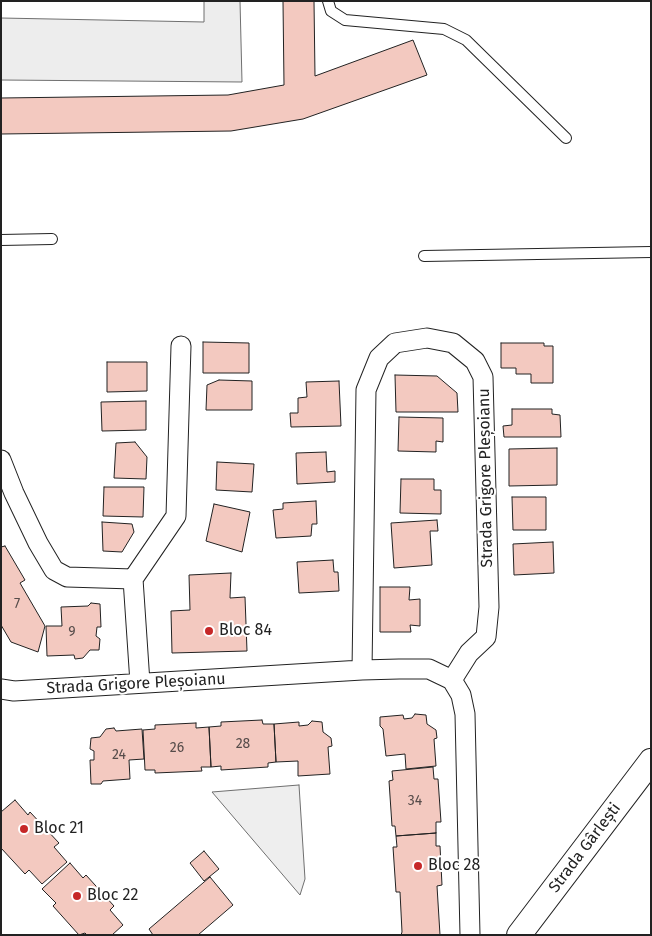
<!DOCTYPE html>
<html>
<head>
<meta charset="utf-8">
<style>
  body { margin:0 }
  #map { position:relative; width:652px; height:936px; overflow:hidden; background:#fff; font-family:"Fira Sans",sans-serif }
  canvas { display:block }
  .frame { position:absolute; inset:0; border:2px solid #222; pointer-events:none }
</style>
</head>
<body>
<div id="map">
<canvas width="652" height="936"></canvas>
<div class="frame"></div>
</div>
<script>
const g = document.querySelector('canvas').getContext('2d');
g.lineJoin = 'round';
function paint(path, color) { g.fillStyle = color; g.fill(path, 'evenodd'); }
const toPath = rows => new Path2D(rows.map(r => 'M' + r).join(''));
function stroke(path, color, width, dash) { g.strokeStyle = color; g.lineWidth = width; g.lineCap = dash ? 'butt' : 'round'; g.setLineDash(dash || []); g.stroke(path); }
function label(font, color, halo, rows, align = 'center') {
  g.font = font + ' "Fira Sans",sans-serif'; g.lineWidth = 4; g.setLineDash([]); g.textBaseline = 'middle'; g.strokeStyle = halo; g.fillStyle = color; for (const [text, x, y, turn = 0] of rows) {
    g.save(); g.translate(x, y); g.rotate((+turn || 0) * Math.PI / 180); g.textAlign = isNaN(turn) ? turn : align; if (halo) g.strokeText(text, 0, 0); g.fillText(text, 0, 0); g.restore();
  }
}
const green = toPath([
  [299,785,305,879,300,895,212,792,299,785]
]);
const parking = toPath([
  [204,1,240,1,242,82,1,80,1,18,204,22,204,1]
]);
const building = toPath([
  [283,1,314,1,315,76,413,40,427,75,303,119,231,131,1,134,1,98,228,95,284,85,283,1],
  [203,342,249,343,249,373,203,373,203,342],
  [501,343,544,343,544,346,553,346,553,383,531,383,531,374,516,374,516,368,501,368,501,343],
  [107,362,147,362,147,391,107,392,107,362],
  [395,375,437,376,457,393,458,412,396,412,395,375],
  [219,380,252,381,252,410,206,410,207,385,219,380],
  [339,381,341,426,291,427,290,413,298,413,298,398,307,397,306,382,339,381],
  [146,401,146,430,102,431,101,402,146,401],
  [512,409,552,409,552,414,560,415,561,437,504,437,503,426,512,425,512,409],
  [399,417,443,418,443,442,436,441,436,452,398,451,399,417],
  [135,442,147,457,146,479,114,478,116,443,135,442],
  [557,448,557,485,509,486,509,449,557,448],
  [326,452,327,472,335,471,335,482,297,484,296,453,326,452],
  [217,462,254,464,252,492,216,490,217,462],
  [401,479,434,479,434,490,441,490,441,514,400,513,401,479],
  [104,487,144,487,143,517,103,516,104,487],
  [512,497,546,497,546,530,513,530,512,497],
  [316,501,317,524,312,524,311,536,276,538,273,510,283,509,283,503,316,501],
  [214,504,250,512,242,552,206,541,214,504],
  [437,520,438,531,430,531,432,565,394,568,391,523,437,520],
  [102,522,132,524,134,532,122,552,103,551,102,522],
  [553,542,554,573,514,575,513,544,553,542],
  [5,546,25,580,20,583,45,626,38,652,11,642,1,625,1,547,5,546],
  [333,560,334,572,338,572,339,591,299,593,297,562,333,560],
  [231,573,230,598,245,597,247,651,172,653,171,611,190,610,189,575,231,573],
  [380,587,410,587,409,600,420,599,420,626,410,625,411,632,380,632,380,587],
  [91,603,100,604,101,627,97,627,96,636,100,639,99,650,90,650,83,658,75,659,74,655,47,656,46,626,62,626,61,607,88,606,91,603],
  [415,714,426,715,427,724,436,730,437,738,434,739,436,766,406,769,405,754,386,756,383,729,380,726,380,717,403,715,404,719,412,718,415,714],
  [262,720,263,724,274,724,276,762,268,763,268,767,221,770,221,766,211,767,209,727,221,726,221,722,262,720],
  [312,721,322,722,323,732,331,738,332,746,328,747,330,774,298,776,298,761,276,762,274,724,299,722,299,726,308,725,312,721],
  [196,723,196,728,209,727,211,767,201,767,202,771,155,773,155,770,145,770,143,730,155,729,155,725,196,723],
  [114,728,116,731,142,729,144,759,129,760,130,779,103,781,101,784,91,784,90,760,94,760,94,751,90,749,91,738,100,737,106,729,114,728],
  [433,767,434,779,438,779,441,822,436,822,436,833,396,836,395,826,392,826,389,781,393,780,392,771,433,767],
  [15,800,28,815,30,812,59,843,54,847,67,862,42,884,29,870,25,874,1,848,1,812,15,800],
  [436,833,436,846,440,846,442,885,437,886,440,935,401,935,402,932,400,892,396,892,393,847,397,847,396,836,436,833],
  [204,851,219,869,204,881,190,863,204,851],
  [70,863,83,878,86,875,114,906,110,910,123,925,112,935,87,935,85,933,79,935,53,906,56,903,42,889,70,863],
  [210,877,233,905,198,935,153,935,149,929,210,877]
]);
const service = toPath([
  [328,1,331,11,345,20,444,29,466,40,566,138],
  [1,240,52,239],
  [424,256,651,252]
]);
const minor = toPath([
  [1,460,14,493,38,543,54,570,67,577,133,579],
  [362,670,366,390,379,358,395,343,427,338,453,343,475,361,483,377,489,607,486,637,469,653,452,680],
  [140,683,133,579,176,516,181,346],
  [1,689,14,691,362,670,399,669,429,669,452,680,461,695,465,714,470,935]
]);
const tertiary = toPath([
  [519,935,651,761]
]);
const markers = [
  [209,631,5,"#c62828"],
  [24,829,5,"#c62828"],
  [418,866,5,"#c62828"],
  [77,896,5,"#c62828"]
];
const numberNames = [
  ["7",17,604],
  ["9",72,632],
  ["28",243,744],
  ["26",177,748],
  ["24",119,755],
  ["34",415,801]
];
const streetNames = [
  ["Strada Grigore Pleșoianu",486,478,-91],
  ["Strada Grigore Pleșoianu",136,684,-3],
  ["Strada Gârlești",585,848,-53]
];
const poiNames = [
  ["Bloc 84",219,631],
  ["Bloc 21",34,829],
  ["Bloc 28",428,866],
  ["Bloc 22",87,896]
];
paint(green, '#eee');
stroke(green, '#6f6f6f', 1);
paint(parking, '#ededed');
stroke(parking, '#6f6f6f', 1);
paint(building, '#f3c9c0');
stroke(building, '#222', 1);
stroke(service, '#222', 12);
stroke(minor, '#222', 21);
stroke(tertiary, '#222', 26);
stroke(service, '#fff', 10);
stroke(minor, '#fff', 19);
stroke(tertiary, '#fff', 24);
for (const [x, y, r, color] of markers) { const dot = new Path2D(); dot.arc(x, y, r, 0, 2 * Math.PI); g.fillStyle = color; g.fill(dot); stroke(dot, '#fff', 2); }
label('14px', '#564c4a', null, numberNames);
label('16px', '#222', '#fff', streetNames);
label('16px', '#222', '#fff', poiNames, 'left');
</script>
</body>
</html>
